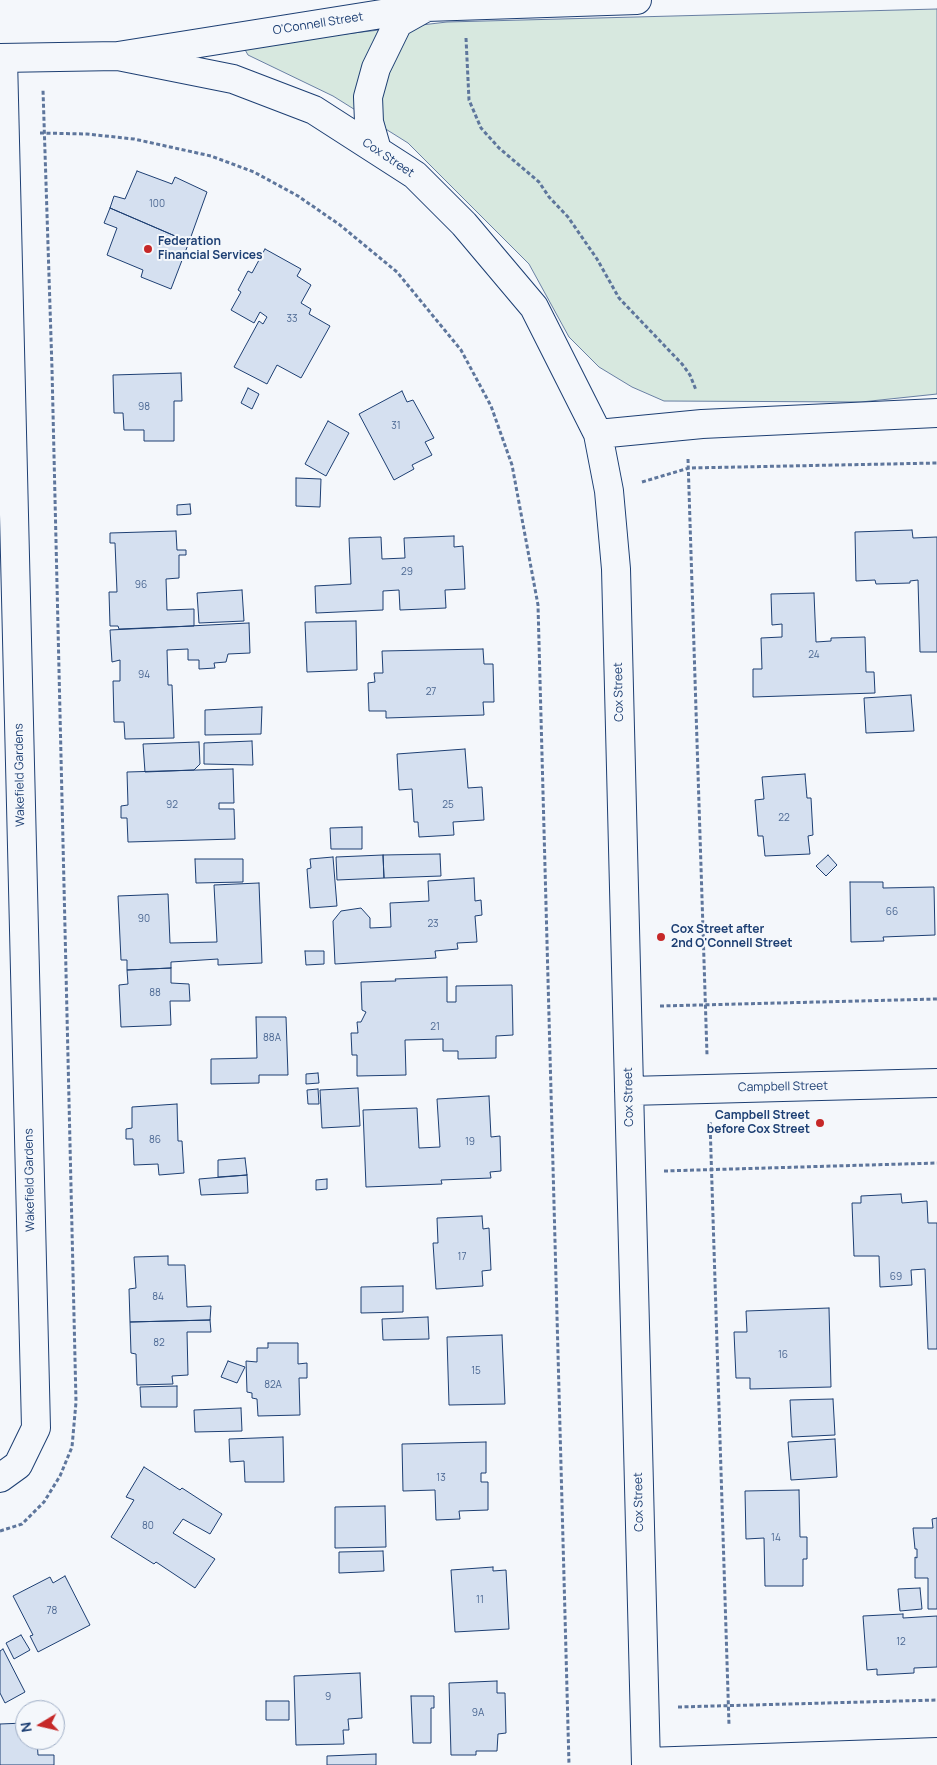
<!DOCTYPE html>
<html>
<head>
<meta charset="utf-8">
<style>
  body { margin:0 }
  #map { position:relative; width:937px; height:1765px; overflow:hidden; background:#f4f7fb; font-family:Manrope,sans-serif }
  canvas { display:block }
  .north { position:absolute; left:15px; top:1700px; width:50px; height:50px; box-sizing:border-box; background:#f4f7fb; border:1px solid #9eadc5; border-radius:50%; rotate:261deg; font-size:14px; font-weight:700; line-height:20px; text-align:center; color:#1d3f73 }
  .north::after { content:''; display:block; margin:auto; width:18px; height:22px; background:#c62828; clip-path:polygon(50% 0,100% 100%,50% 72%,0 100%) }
</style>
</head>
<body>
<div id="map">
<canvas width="937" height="1765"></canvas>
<div class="north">N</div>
</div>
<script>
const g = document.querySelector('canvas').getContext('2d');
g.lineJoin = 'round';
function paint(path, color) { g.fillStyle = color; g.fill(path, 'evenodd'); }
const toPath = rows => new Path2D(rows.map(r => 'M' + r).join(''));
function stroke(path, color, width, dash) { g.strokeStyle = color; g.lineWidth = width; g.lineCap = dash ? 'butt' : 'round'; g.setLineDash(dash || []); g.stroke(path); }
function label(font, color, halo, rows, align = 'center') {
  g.font = font + ' Manrope,sans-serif'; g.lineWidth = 4; g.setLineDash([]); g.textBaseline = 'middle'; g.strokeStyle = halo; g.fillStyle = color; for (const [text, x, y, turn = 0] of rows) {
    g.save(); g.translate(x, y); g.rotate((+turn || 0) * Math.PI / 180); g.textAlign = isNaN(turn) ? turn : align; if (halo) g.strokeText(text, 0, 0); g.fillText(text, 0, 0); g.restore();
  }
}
const green = toPath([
  [937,9,937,394,861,402,664,401,632,387,599,367,569,337,529,264,408,143,333,96,248,55,243,46,447,22,937,9]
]);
const building = toPath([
  [137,171,172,184,175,177,207,192,189,242,110,208,114,196,125,199,137,171],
  [110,208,189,242,171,289,141,277,143,270,107,255,117,228,104,223,110,208],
  [265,249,301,269,297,276,311,285,301,303,311,309,309,314,330,326,301,378,277,365,267,384,234,367,259,321,263,324,267,317,260,312,254,323,231,310,241,292,238,290,248,271,252,273,265,249],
  [181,373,182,401,174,401,174,441,144,441,144,430,124,430,123,413,114,413,113,375,181,373],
  [248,388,259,394,252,409,241,403,248,388],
  [402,391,407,402,413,400,434,438,425,442,432,455,412,465,414,469,394,480,359,414,402,391],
  [328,421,349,433,326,476,305,464,328,421],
  [296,478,321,479,320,507,296,506,296,478],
  [190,504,191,514,177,515,177,505,190,504],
  [912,530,913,538,937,537,937,652,920,652,918,580,910,581,910,583,876,584,875,580,856,581,855,532,912,530],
  [176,531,177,550,186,550,186,555,179,555,179,578,166,579,167,610,194,609,194,626,119,629,118,626,110,626,109,592,117,592,115,543,110,543,110,533,176,531],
  [454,536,454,547,463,546,465,589,445,590,446,608,400,610,399,590,383,591,383,610,316,613,315,586,351,584,349,538,381,537,382,559,405,558,404,538,454,536],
  [242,590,244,621,199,623,197,593,242,590],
  [814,593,816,642,831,641,831,638,865,637,866,672,874,672,875,693,753,697,753,669,762,669,761,638,782,637,782,624,772,625,771,594,814,593],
  [356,621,357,670,307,672,305,622,356,621],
  [249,623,250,653,228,654,226,662,214,663,215,668,199,669,199,660,188,660,188,649,167,650,168,685,172,685,174,738,125,739,124,722,114,722,113,681,120,681,120,660,112,662,110,630,249,623],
  [483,649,484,664,493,664,494,702,483,702,484,715,386,718,386,711,369,711,368,683,375,682,374,673,383,673,382,651,483,649],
  [911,695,914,731,866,733,864,698,911,695],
  [262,707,261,734,205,735,205,710,262,707],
  [252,741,253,765,204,764,204,743,252,741],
  [199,742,200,764,194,770,145,772,143,744,199,742],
  [465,749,468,788,482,787,484,820,453,822,454,835,419,837,418,822,414,822,412,789,399,790,397,754,465,749],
  [233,769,234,803,219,803,219,809,234,809,235,839,128,842,127,818,121,818,121,806,128,805,127,772,233,769],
  [805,774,807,798,811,798,813,835,808,836,810,854,765,856,763,836,758,836,755,800,764,799,762,777,805,774],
  [362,827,362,849,331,849,330,828,362,827],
  [440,854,441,876,384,878,383,855,440,854],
  [383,855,384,878,337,880,336,857,383,855],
  [828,855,837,865,826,876,816,866,828,855],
  [333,857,337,906,310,908,307,869,311,868,310,859,333,857],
  [195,859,243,859,243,882,196,883,195,859],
  [474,878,475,901,481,900,482,915,475,916,477,942,457,943,458,949,435,951,436,958,335,964,333,921,341,911,361,908,370,918,370,928,391,927,390,903,429,901,428,881,474,878],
  [850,882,883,882,883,888,934,887,935,935,883,937,884,941,851,942,850,882],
  [259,883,262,963,218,965,218,959,171,962,171,968,127,970,127,960,121,960,118,896,168,894,170,943,217,942,214,885,259,883],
  [305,951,324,951,324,964,306,965,305,951],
  [171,968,171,983,189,984,190,1001,170,1001,171,1025,121,1027,119,985,128,984,127,970,171,968],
  [447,977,447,1002,456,1002,456,986,512,985,513,1035,496,1036,496,1058,458,1059,458,1051,443,1051,443,1039,405,1040,406,1075,357,1076,357,1055,352,1055,351,1033,358,1033,357,1022,361,1022,366,1012,362,1010,361,982,396,981,395,979,447,977],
  [256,1017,286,1017,288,1075,259,1075,259,1083,211,1084,211,1059,257,1058,256,1017],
  [318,1073,319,1083,306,1084,306,1074,318,1073],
  [358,1088,360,1126,322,1128,320,1090,358,1088],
  [318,1089,319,1104,308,1104,307,1090,318,1089],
  [489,1096,491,1137,500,1136,501,1171,490,1172,491,1178,441,1180,442,1184,366,1187,363,1110,417,1108,419,1148,440,1147,437,1099,489,1096],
  [177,1104,178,1141,182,1141,184,1173,159,1175,158,1164,134,1165,133,1139,126,1139,126,1129,132,1128,132,1107,177,1104],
  [245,1158,247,1175,218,1177,218,1160,245,1158],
  [247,1175,248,1193,201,1195,199,1179,247,1175],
  [327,1179,327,1189,316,1190,316,1180,327,1179],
  [901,1194,902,1203,927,1201,928,1223,937,1223,937,1349,928,1349,925,1269,911,1270,912,1285,880,1287,879,1256,854,1256,852,1203,861,1203,861,1196,901,1194],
  [482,1216,483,1229,489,1228,491,1270,482,1271,483,1286,436,1289,433,1243,438,1243,437,1218,482,1216],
  [168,1256,168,1265,185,1265,187,1307,211,1306,210,1320,130,1322,129,1289,136,1288,134,1257,168,1256],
  [403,1286,403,1312,361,1313,361,1287,403,1286],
  [829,1308,831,1387,750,1389,750,1378,736,1378,734,1332,747,1332,746,1311,829,1308],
  [428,1317,429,1339,383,1340,382,1319,428,1317],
  [210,1320,211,1332,187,1332,188,1375,172,1376,173,1384,137,1385,136,1354,131,1353,130,1322,210,1320],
  [502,1335,505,1404,449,1405,447,1337,502,1335],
  [268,1343,298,1343,298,1364,307,1363,307,1378,299,1378,300,1415,258,1416,257,1399,252,1398,252,1393,247,1392,246,1361,257,1362,257,1348,268,1348,268,1343],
  [228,1361,245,1367,237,1383,221,1377,228,1361],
  [177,1386,177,1407,141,1407,140,1387,177,1386],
  [833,1399,835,1435,792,1437,790,1400,833,1399],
  [241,1408,242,1431,195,1432,194,1410,241,1408],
  [283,1437,284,1482,245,1482,244,1461,230,1462,229,1439,283,1437],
  [835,1439,837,1477,791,1480,788,1442,835,1439],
  [486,1442,486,1473,481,1473,481,1482,488,1482,488,1510,459,1511,460,1519,436,1520,435,1490,403,1491,402,1444,486,1442],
  [144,1467,180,1490,182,1488,222,1514,210,1534,183,1519,173,1533,215,1559,195,1588,156,1562,154,1564,111,1537,134,1500,126,1497,144,1467],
  [799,1490,800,1537,807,1537,807,1559,803,1559,803,1586,765,1586,764,1538,746,1539,745,1491,799,1490],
  [385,1506,386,1547,335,1548,335,1507,385,1506],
  [937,1518,937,1609,928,1609,928,1578,915,1578,915,1557,917,1558,917,1549,915,1549,913,1528,933,1528,932,1519,937,1518],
  [383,1551,384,1571,339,1573,339,1552,383,1551],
  [493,1567,493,1571,506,1570,509,1629,455,1632,451,1570,493,1567],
  [65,1576,90,1625,38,1652,30,1636,33,1635,13,1596,50,1577,53,1583,65,1576],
  [920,1588,922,1609,900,1611,898,1589,920,1588],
  [903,1614,903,1618,937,1616,937,1667,914,1668,914,1673,877,1675,877,1669,867,1670,863,1616,903,1614],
  [21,1635,30,1650,14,1659,6,1643,21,1635],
  [3,1649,25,1692,5,1703,0,1693,0,1651,3,1649],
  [360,1673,362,1718,348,1719,349,1730,343,1730,344,1744,296,1745,294,1676,360,1673],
  [497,1681,497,1693,505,1693,506,1733,498,1734,497,1751,476,1751,476,1755,451,1755,449,1683,497,1681],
  [411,1696,434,1696,434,1708,431,1708,431,1743,413,1743,411,1696],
  [266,1701,289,1701,289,1720,266,1720,266,1701],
  [25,1723,25,1740,37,1740,38,1755,54,1755,54,1765,0,1765,0,1724,25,1723],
  [376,1754,376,1765,327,1765,327,1756,376,1754]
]);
const path = toPath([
  [466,38,469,100,481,128,499,148,539,182,549,197,568,217,597,259,619,298,682,364,690,375,696,390],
  [40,133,87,134,134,139,211,156,254,172,298,196,340,225,397,272,461,350,491,406,512,465,538,605,569,1765],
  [688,459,707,1055],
  [642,482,689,468,937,463],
  [660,1006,937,999],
  [710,1122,729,1725],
  [664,1171,937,1163],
  [0,1531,22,1524,44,1502,60,1476,72,1447,76,1402,52,369,43,90],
  [678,1707,937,1700]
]);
const street = toPath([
  [118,56,233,79,314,110,415,175,464,224,534,307,598,434,609,491,616,569,646,1765],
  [0,58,118,56,426,7,637,0],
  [377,150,369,122,368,97,376,68,398,23,423,9],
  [598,434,702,424,937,413],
  [629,1091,937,1083],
  [0,1478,18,1465,36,1428,3,58],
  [646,1762,937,1752]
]);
const markers = [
  [148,249,5,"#c62828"],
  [661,937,5,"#c62828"],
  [820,1123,5,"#c62828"]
];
const numberNames = [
  ["100",157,204],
  ["33",292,319],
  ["98",144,407],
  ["31",396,426],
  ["29",407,572],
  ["96",141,585],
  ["24",814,655],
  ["94",144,675],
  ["27",431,692],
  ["92",172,805],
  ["25",448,805],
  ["22",784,818],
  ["66",892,912],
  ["90",144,919],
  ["23",433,924],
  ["88",155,993],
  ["21",435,1027],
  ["88A",272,1038],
  ["86",155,1140],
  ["19",470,1142],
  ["17",462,1257],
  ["69",896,1277],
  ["84",158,1297],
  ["82",159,1343],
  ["16",783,1355],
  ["15",476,1371],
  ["82A",273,1385],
  ["13",441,1478],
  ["80",148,1526],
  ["14",776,1538],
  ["11",480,1600],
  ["78",52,1611],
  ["12",901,1642],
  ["9",328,1697],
  ["9A",478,1713]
];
const streetNames = [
  ["O'Connell Street",318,24,-9],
  ["Cox Street",388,158,34],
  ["Cox Street",619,692,-91],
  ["Wakefield Gardens",20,775,-91],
  ["Campbell Street",783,1087,-1],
  ["Cox Street",629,1097,-91],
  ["Wakefield Gardens",30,1180,-91],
  ["Cox Street",639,1502,-91]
];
const poiNames = [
  ["Federation",158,242],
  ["Financial Services",158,256],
  ["Cox Street after",671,930],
  ["2nd O'Connell Street",671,944],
  ["Campbell Street",810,1116,"right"],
  ["before Cox Street",810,1130,"right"]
];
paint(green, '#d7e8df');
stroke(green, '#687fa3', 1);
paint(building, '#d5e0f0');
stroke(building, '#1d3f73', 1);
stroke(street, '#1d3f73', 30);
stroke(path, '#5e769c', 3, [4, 2.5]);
stroke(street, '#f4f7fb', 28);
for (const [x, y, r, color] of markers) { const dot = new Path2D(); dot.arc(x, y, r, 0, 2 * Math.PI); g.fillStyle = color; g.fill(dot); stroke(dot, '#f4f7fb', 2); }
label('10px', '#4b6792', null, numberNames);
label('12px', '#1d3f73', '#f4f7fb', streetNames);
label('bold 12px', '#1d3f73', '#f4f7fb', poiNames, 'left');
</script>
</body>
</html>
